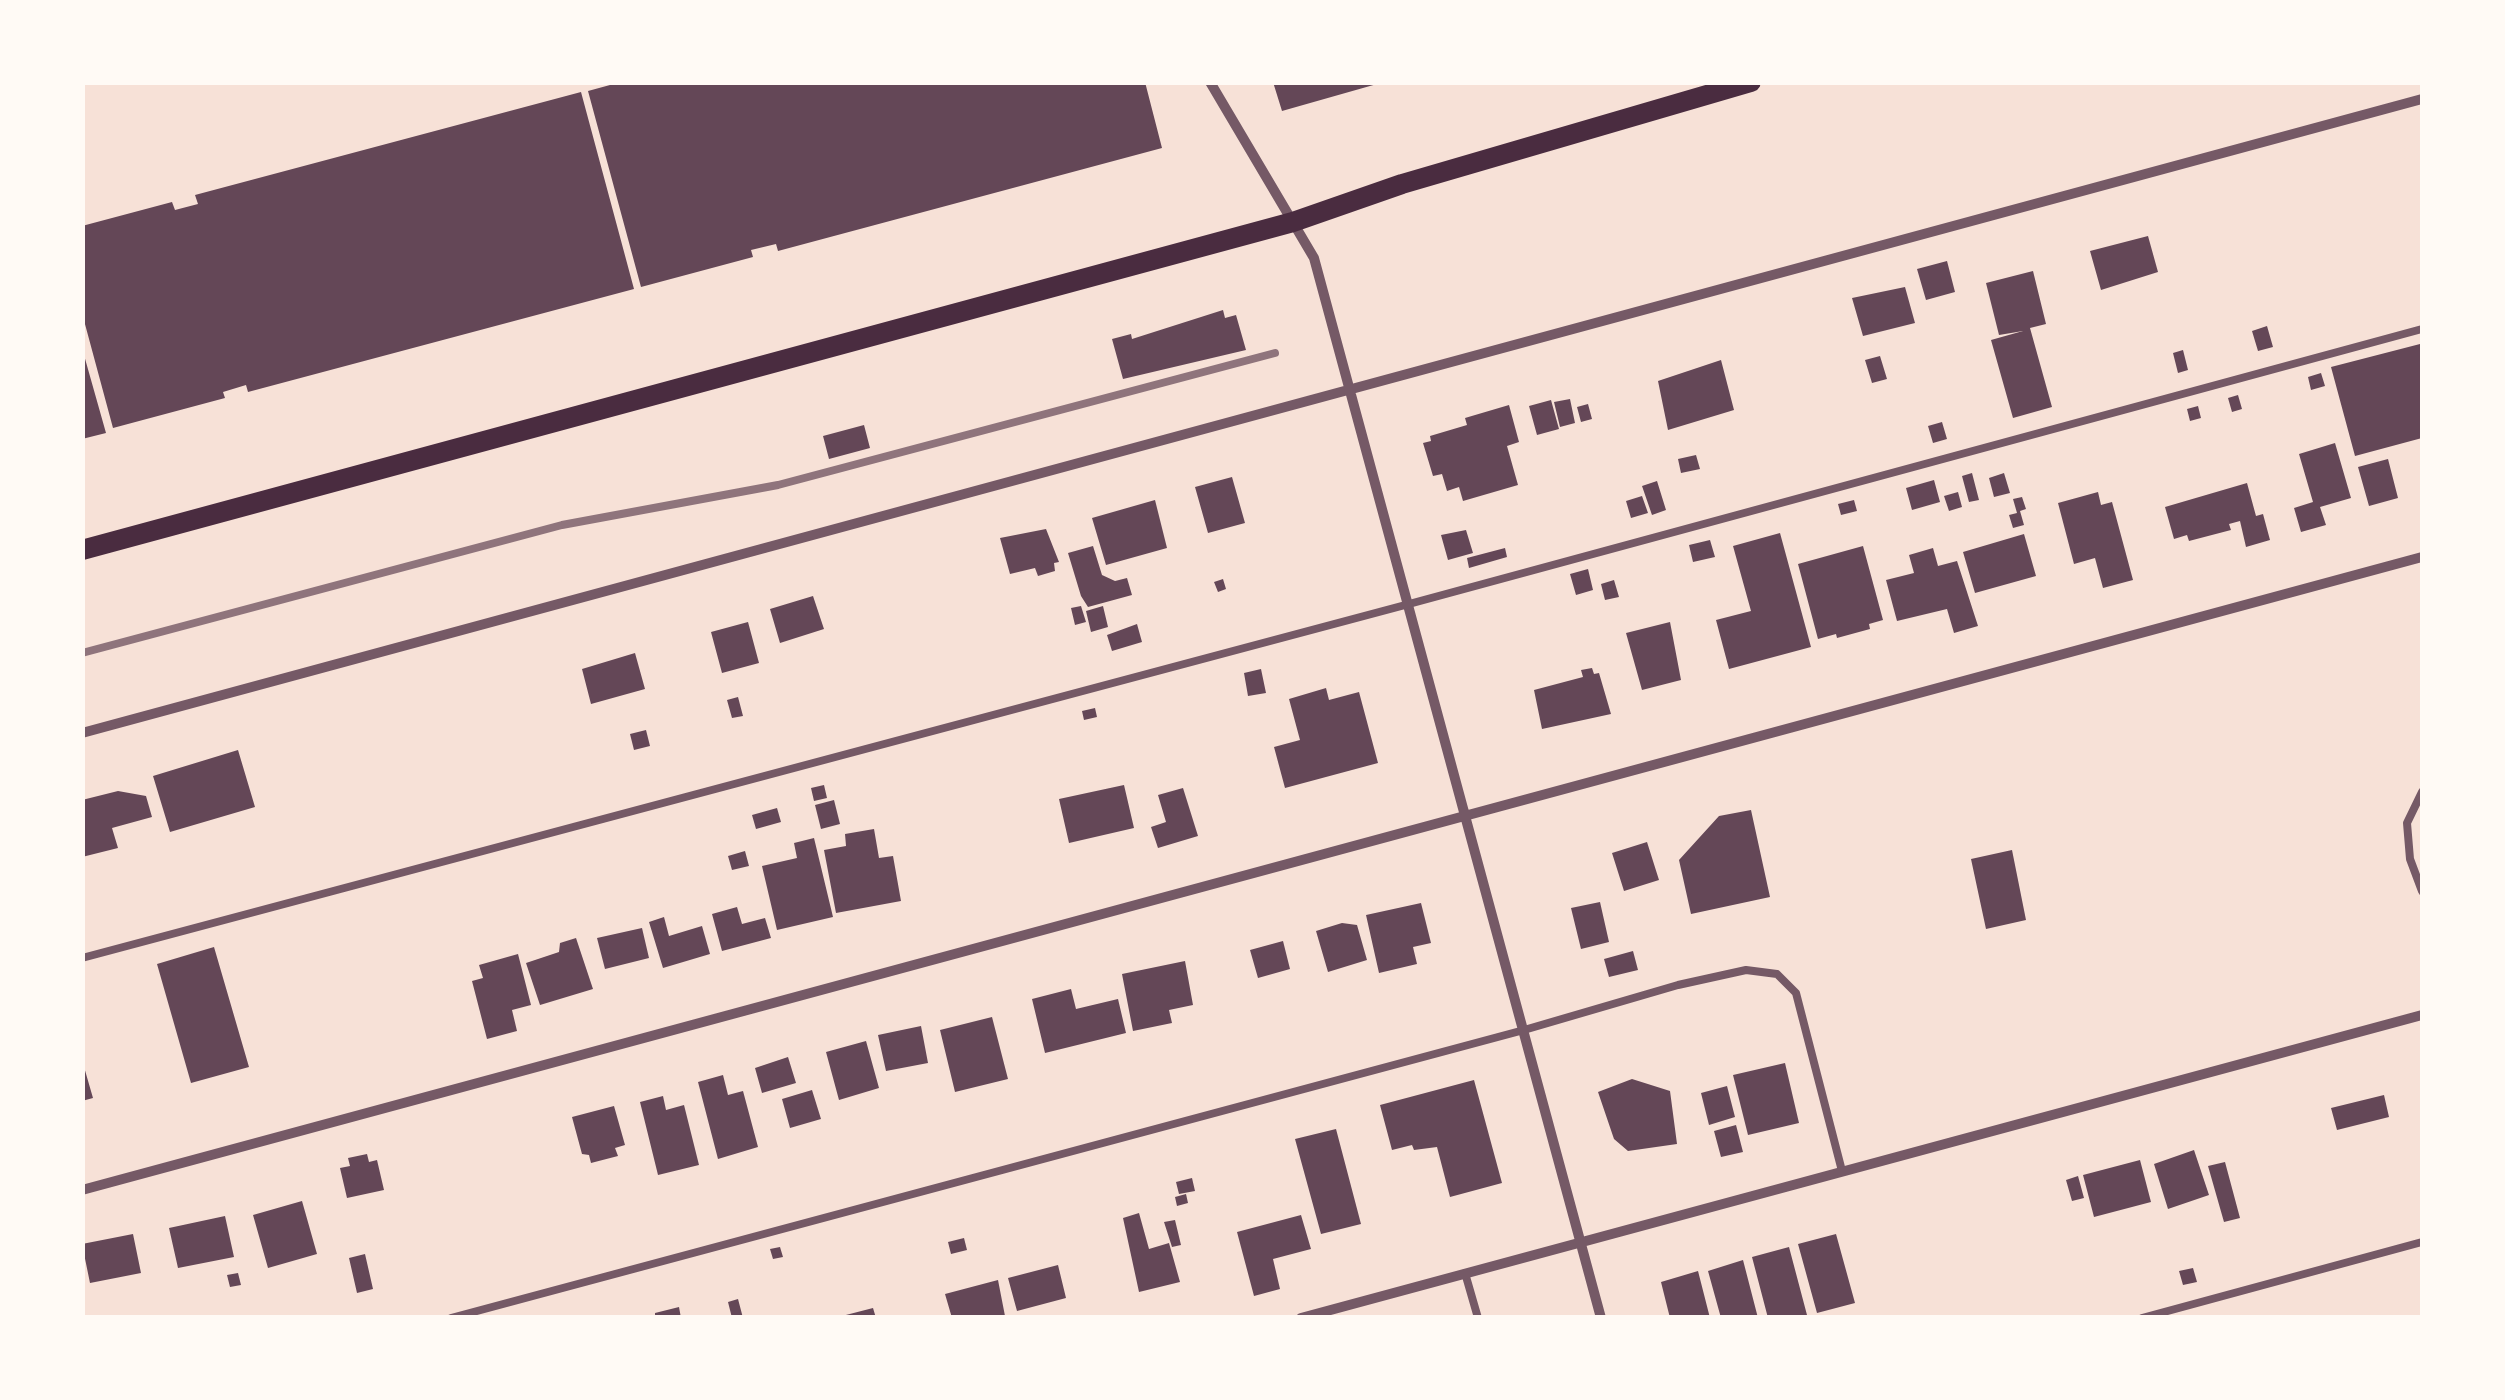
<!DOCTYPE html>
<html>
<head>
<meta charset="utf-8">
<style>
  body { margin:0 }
  #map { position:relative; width:2505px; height:1400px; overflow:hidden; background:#f7e1d7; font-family:"Public Sans",sans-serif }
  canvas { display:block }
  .frame { position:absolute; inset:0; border:85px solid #fffaf5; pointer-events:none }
</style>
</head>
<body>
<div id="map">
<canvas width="2505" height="1400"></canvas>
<div class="frame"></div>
</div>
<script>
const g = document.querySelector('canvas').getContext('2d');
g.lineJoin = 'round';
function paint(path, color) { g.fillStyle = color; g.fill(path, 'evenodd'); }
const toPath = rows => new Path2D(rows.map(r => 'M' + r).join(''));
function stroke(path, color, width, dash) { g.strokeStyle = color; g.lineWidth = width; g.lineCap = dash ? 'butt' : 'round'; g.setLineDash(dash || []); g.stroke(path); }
const building = toPath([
  [621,82,1145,82,1162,148,778,251,776,244,751,250,753,257,641,287,588,91],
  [1273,82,1377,82,1377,84,1282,111],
  [581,92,634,289,248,392,246,385,223,392,225,398,113,428,82,313,82,226,172,202,175,210,198,204,195,195],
  [2148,236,2158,272,2101,290,2090,251],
  [1947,261,1955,292,1926,300,1917,269],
  [2033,271,2046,324,2030,328,2052,407,2013,418,1991,340,2023,331,1999,335,1986,283],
  [1905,287,1915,323,1863,336,1852,298],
  [1223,310,1225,318,1236,315,1246,350,1123,379,1112,339,1131,334,1132,339],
  [2267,326,2273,347,2258,351,2252,331],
  [2420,344,2422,346,2422,438,2355,456,2331,367],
  [82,348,106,433,82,439],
  [2183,350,2188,370,2178,373,2173,353],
  [1880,356,1887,379,1872,383,1865,360],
  [1721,360,1734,410,1668,430,1658,381],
  [2321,373,2325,386,2311,390,2308,377],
  [2238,395,2242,409,2232,412,2228,398],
  [1570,399,1575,423,1560,427,1554,402],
  [1551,400,1559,429,1537,435,1529,406],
  [1588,404,1592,419,1581,422,1577,407],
  [1509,405,1519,442,1507,446,1518,485,1463,501,1459,487,1447,491,1442,474,1433,476,1423,443,1431,441,1430,436,1467,425,1465,418],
  [2198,406,2201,418,2190,421,2187,409],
  [1942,422,1947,439,1933,443,1928,426],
  [864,425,870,448,829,459,823,436],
  [2335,443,2351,498,2320,507,2326,525,2301,532,2294,508,2313,502,2299,454],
  [1696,455,1700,469,1681,473,1678,459],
  [2388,459,2398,498,2369,506,2358,467],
  [1972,473,1979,500,1969,502,1962,476],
  [2004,473,2010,493,1994,497,1989,478],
  [1232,477,1245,523,1208,533,1195,487],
  [1934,480,1940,502,1912,510,1906,488],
  [1657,481,1666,510,1652,515,1642,486],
  [2247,483,2256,516,2263,514,2270,540,2246,547,2240,521,2229,524,2231,530,2189,541,2187,535,2174,539,2165,507],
  [1958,492,1962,507,1949,511,1944,496],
  [2098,492,2101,505,2112,502,2133,580,2103,588,2095,558,2074,564,2058,503],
  [1642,496,1648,513,1631,518,1626,501],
  [2022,497,2026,509,2020,511,2024,525,2013,528,2009,515,2017,513,2013,499],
  [1155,500,1167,548,1106,565,1092,518],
  [1854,500,1857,511,1841,515,1838,504],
  [1046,529,1059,562,1054,563,1055,571,1038,576,1035,568,1010,574,1000,538],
  [1466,530,1473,553,1448,560,1441,535],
  [1780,533,1811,647,1729,669,1716,620,1751,611,1733,546],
  [2024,534,2036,576,1975,593,1963,552],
  [1710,540,1715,557,1693,562,1689,545],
  [1093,546,1102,575,1115,581,1127,578,1132,595,1088,607,1081,596,1068,553],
  [1863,546,1883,620,1869,624,1870,629,1837,638,1836,634,1818,639,1798,564],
  [1505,548,1507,557,1469,568,1467,558],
  [1933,548,1938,566,1957,561,1978,626,1954,633,1947,609,1897,621,1886,580,1914,573,1909,555],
  [1588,569,1593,590,1576,595,1570,574],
  [1223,579,1226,589,1218,592,1214,582],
  [1614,580,1619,597,1605,600,1601,584],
  [813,596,824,629,780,643,770,609],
  [1081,606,1086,622,1075,625,1071,608],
  [1103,606,1108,627,1091,632,1086,611],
  [748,622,759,663,722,673,711,632],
  [1670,622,1681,680,1642,690,1626,633],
  [1137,624,1142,642,1112,651,1107,635],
  [635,653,645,689,591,704,582,669],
  [1592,668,1594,674,1599,673,1611,714,1542,729,1534,690,1583,677,1581,670],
  [1261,669,1266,693,1248,696,1244,673],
  [1326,688,1329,700,1359,692,1378,763,1285,788,1274,747,1300,740,1289,699],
  [738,697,743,716,732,718,727,700],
  [1095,708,1097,717,1084,720,1082,711],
  [646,730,650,746,634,750,630,734],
  [238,750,255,807,170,832,153,776],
  [824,785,827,798,814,801,811,788],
  [1124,785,1134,828,1069,843,1059,799],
  [1183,788,1198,836,1158,848,1151,827,1166,822,1158,795],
  [118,791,146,796,152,817,112,828,118,848,82,857,82,800],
  [834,800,840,824,821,829,815,805],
  [777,808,781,822,756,829,752,815],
  [1751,810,1770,897,1691,914,1679,860,1719,816],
  [874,829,879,858,893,856,901,901,836,913,824,850,846,846,845,834],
  [814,838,833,917,777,930,762,866,797,858,794,843],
  [1647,842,1659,880,1624,891,1612,853],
  [2012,850,2026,920,1986,929,1971,859],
  [745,851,749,866,732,870,728,856],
  [1600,902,1609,942,1581,949,1571,908],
  [1421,903,1431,943,1413,947,1417,964,1379,973,1366,915],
  [737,907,742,924,765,918,771,938,722,951,712,914],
  [664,917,669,936,702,926,710,954,663,968,649,922],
  [1342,923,1357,925,1367,960,1328,972,1316,931],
  [642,928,649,958,605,969,597,938],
  [576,938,593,989,540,1005,526,963,559,952,560,943],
  [1283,941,1290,969,1258,978,1250,950],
  [214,947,249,1067,191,1083,157,964],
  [1633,951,1638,970,1609,977,1604,959],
  [518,954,531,1005,512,1010,517,1031,487,1039,472,981,483,978,479,965],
  [1185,961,1193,1005,1169,1010,1172,1023,1133,1031,1122,974],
  [1071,989,1076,1009,1118,999,1126,1033,1045,1053,1032,999],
  [992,1017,1008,1079,955,1092,940,1030],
  [921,1026,928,1063,886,1071,878,1035],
  [866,1041,879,1088,839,1100,826,1052],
  [788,1057,796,1083,762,1093,755,1068],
  [82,1060,93,1098,82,1101],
  [1785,1063,1799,1123,1748,1135,1733,1075],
  [723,1075,728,1095,743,1091,758,1147,718,1159,698,1082],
  [1632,1079,1670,1091,1677,1144,1628,1151,1614,1139,1598,1092],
  [1474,1080,1502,1183,1450,1197,1437,1147,1414,1150,1412,1145,1392,1150,1380,1105],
  [1727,1086,1735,1117,1709,1125,1701,1093],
  [812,1090,821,1119,790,1128,782,1099],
  [2384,1095,2389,1117,2337,1130,2331,1108],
  [663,1096,666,1110,684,1105,699,1165,658,1175,640,1102],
  [614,1106,625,1145,615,1148,618,1156,591,1163,589,1155,582,1154,572,1117],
  [1736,1125,1743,1152,1721,1157,1714,1131],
  [1336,1129,1361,1224,1321,1234,1295,1139],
  [2194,1150,2209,1195,2168,1209,2154,1164],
  [367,1154,369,1162,377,1160,384,1190,347,1198,340,1168,350,1166,348,1158],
  [2140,1160,2151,1202,2094,1217,2083,1175],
  [2225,1162,2240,1218,2224,1222,2208,1166],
  [2078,1176,2084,1198,2072,1201,2066,1180],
  [1192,1178,1195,1191,1179,1194,1176,1182],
  [1186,1194,1188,1203,1177,1206,1175,1197],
  [302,1201,317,1254,268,1268,253,1215],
  [1139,1213,1149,1249,1169,1243,1180,1282,1139,1292,1123,1218],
  [1301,1215,1311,1249,1273,1259,1280,1289,1254,1296,1237,1232],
  [225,1216,234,1257,178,1268,169,1228],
  [1175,1220,1181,1245,1172,1247,1164,1222],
  [133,1234,141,1273,90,1283,82,1244],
  [1836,1234,1855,1303,1817,1313,1798,1244],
  [964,1238,967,1250,951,1254,948,1242],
  [780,1247,783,1257,773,1259,770,1249],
  [1789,1247,1807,1315,1768,1318,1752,1257],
  [365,1254,373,1289,357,1293,349,1258],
  [1743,1260,1758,1318,1721,1318,1708,1271],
  [1058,1265,1066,1298,1017,1311,1008,1278],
  [2193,1268,2197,1282,2183,1285,2179,1271],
  [1698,1271,1710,1318,1670,1318,1661,1282],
  [238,1273,241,1285,230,1287,227,1275],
  [998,1280,1005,1316,952,1318,945,1294],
  [738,1299,743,1318,732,1318,728,1302],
  [679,1307,681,1318,655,1318,655,1313],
  [873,1308,876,1318,842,1318,842,1316]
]);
const service = toPath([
  [2422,792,2407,823,2410,859,2422,891],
  [82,958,1409,604,2422,329],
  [1465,1273,1478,1318],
  [451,1318,1524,1030,1678,985,1746,970,1777,974,1796,993,1842,1171],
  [2142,1318,2422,1242]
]);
const minor = toPath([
  [1210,82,1314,258,1601,1318],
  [82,733,2422,99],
  [82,1190,2422,557],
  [1301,1318,2422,1015]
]);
const secondary = toPath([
  [82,550,1293,222,1402,184,1751,82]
]);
const rail = toPath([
  [82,653,562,525,778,485,1275,353]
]);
paint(building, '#644757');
stroke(service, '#755966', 8);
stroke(minor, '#755966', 10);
stroke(secondary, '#4a2c40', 20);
stroke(rail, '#8f747c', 8);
</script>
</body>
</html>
